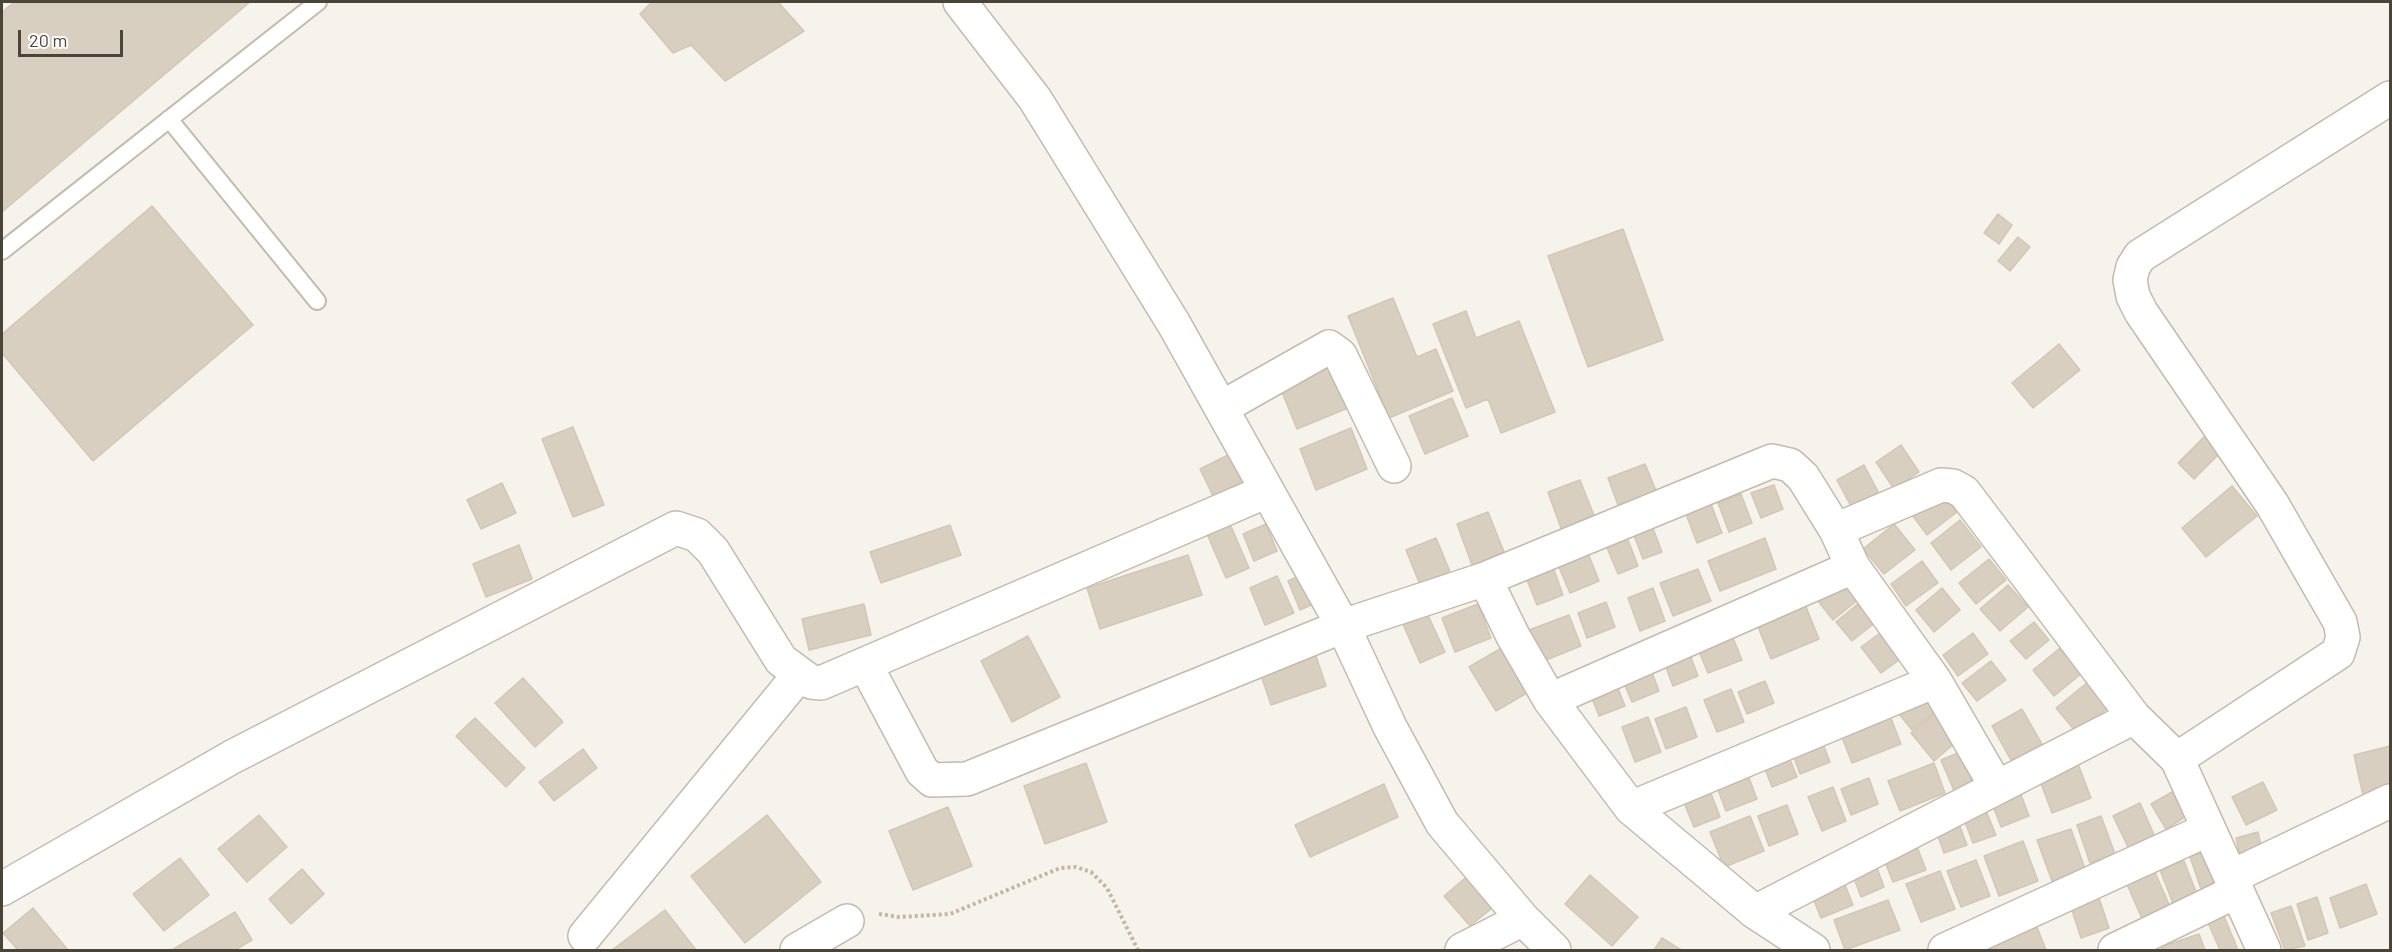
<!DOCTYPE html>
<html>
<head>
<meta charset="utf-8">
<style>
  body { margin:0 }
  #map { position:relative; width:2392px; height:952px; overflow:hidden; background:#f6f3ec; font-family:Barlow,sans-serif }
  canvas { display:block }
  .frame { position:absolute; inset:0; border:3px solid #4b4439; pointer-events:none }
  .scale { position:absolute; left:18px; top:30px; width:105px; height:27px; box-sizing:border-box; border:3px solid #4b4439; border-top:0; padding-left:8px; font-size:18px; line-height:21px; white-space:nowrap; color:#4b4439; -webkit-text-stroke:4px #fff; paint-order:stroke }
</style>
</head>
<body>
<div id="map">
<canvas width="2392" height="952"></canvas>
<div class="frame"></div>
<div class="scale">20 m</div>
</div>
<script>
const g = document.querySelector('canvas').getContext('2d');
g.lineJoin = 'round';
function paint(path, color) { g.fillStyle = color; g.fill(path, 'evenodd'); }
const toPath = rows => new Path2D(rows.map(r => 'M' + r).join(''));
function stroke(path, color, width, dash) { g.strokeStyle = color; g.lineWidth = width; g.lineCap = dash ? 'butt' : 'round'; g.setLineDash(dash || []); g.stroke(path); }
const building = toPath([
  [14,2,250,2,2,212,2,12,14,2],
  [652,2,778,2,804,31,725,81,691,45,673,53,640,14,652,2],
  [152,206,253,325,93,461,2,353,2,334,152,206],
  [1998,214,2012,225,1999,244,1984,233,1998,214],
  [1623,229,1663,340,1588,367,1548,256,1623,229],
  [2018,237,2030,247,2010,271,1998,261,2018,237],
  [1393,298,1417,357,1436,349,1453,391,1389,418,1348,316,1393,298],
  [1466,311,1476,338,1519,321,1555,412,1501,433,1488,399,1466,408,1433,324,1466,311],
  [2059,344,2080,370,2033,408,2012,383,2059,344],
  [1329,360,1348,408,1297,429,1278,382,1329,360],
  [1452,398,1468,436,1425,454,1409,416,1452,398],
  [573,427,604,505,573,517,542,439,573,427],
  [1351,428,1367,469,1316,490,1300,449,1351,428],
  [2209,432,2225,448,2194,479,2178,463,2209,432],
  [1901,445,1919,472,1894,489,1876,462,1901,445],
  [1238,450,1252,478,1213,496,1200,469,1238,450],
  [1645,464,1659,498,1621,513,1608,478,1645,464],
  [1864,465,1881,497,1854,512,1837,480,1864,465],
  [1580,480,1595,518,1562,531,1548,492,1580,480],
  [502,483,516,513,481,529,467,500,502,483],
  [1774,485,1783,509,1761,518,1751,493,1774,485],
  [2232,486,2257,516,2206,557,2182,528,2232,486],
  [1943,493,1957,512,1927,535,1913,516,1943,493],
  [1741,494,1752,523,1729,532,1718,503,1741,494],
  [1711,504,1722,533,1697,543,1686,514,1711,504],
  [1488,512,1504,552,1472,565,1457,524,1488,512],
  [1960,520,1981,547,1951,570,1931,543,1960,520],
  [1651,523,1662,552,1643,559,1632,530,1651,523],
  [1230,524,1249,568,1226,578,1207,534,1230,524],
  [1266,524,1277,551,1254,561,1243,534,1266,524],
  [1894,524,1915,550,1884,574,1863,549,1894,524],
  [950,525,961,555,881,583,870,552,950,525],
  [1626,535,1638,566,1618,574,1605,543,1626,535],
  [1436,538,1451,574,1421,587,1406,550,1436,538],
  [1765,538,1776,569,1720,591,1708,561,1765,538],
  [519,545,532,579,486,597,473,564,519,545],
  [1588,553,1599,581,1570,593,1558,565,1588,553],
  [1188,555,1202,595,1100,629,1087,588,1188,555],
  [1989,559,2006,580,1976,604,1959,583,1989,559],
  [1922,561,1938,583,1906,606,1891,584,1922,561],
  [1552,564,1563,595,1537,605,1525,575,1552,564],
  [1698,569,1711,601,1673,616,1660,583,1698,569],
  [1308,572,1320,601,1300,610,1288,581,1308,572],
  [1846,573,1864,595,1833,620,1815,597,1846,573],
  [1277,576,1294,613,1265,625,1250,588,1277,576],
  [2008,585,2028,607,2000,631,1980,609,2008,585],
  [1653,588,1665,621,1640,631,1628,598,1653,588],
  [1942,588,1960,610,1934,632,1916,610,1942,588],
  [1865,598,1881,618,1852,641,1836,622,1865,598],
  [1606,602,1615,627,1587,638,1578,613,1606,602],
  [1804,602,1819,639,1771,659,1756,622,1804,602],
  [864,604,871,635,809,650,802,619,864,604],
  [1478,604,1491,638,1455,652,1442,618,1478,604],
  [1426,611,1445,652,1420,663,1402,622,1426,611],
  [1569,615,1581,646,1541,662,1529,630,1569,615],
  [2034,622,2049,640,2026,659,2010,641,2034,622],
  [1891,625,1910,652,1881,673,1861,647,1891,625],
  [1731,633,1742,660,1708,673,1697,647,1731,633],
  [1973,633,1988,654,1958,676,1943,655,1973,633],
  [1028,636,1060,697,1012,722,981,661,1028,636],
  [1505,646,1532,690,1496,711,1469,667,1505,646],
  [1687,647,1698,676,1673,686,1662,657,1687,647],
  [2060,648,2081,674,2054,696,2033,670,2060,648],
  [1315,653,1326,686,1271,705,1260,672,1315,653],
  [1991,661,2006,680,1977,701,1962,683,1991,661],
  [1650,667,1659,691,1632,702,1622,678,1650,667],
  [523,678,563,722,535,747,495,703,523,678],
  [1614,678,1625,706,1599,716,1588,688,1614,678],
  [1765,681,1774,703,1747,714,1738,692,1765,681],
  [2088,682,2109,707,2077,733,2056,708,2088,682],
  [1731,689,1744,722,1717,732,1704,700,1731,689],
  [1920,689,1937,710,1912,730,1895,709,1920,689],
  [1686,707,1697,737,1666,749,1655,719,1686,707],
  [1887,708,1901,744,1852,763,1838,727,1887,708],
  [2022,709,2042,744,2012,762,1992,726,2022,709],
  [1938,711,1961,738,1934,761,1911,733,1938,711],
  [1648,717,1661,752,1635,762,1622,727,1648,717],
  [475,718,525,768,506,787,456,736,475,718],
  [1819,734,1830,762,1800,774,1790,746,1819,734],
  [2390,746,2390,798,2365,804,2354,755,2390,746],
  [1785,747,1797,777,1772,787,1760,756,1785,747],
  [1970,748,1984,780,1955,793,1941,760,1970,748],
  [583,749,597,768,554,801,539,782,583,749],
  [1086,763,1107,822,1045,844,1024,786,1086,763],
  [1934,763,1945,793,1900,811,1888,781,1934,763],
  [2078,764,2091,798,2052,813,2039,778,2078,764],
  [1746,770,1757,799,1726,811,1715,782,1746,770],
  [1869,778,1878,804,1851,815,1841,789,1869,778],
  [2263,782,2277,810,2246,825,2232,797,2263,782],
  [1707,783,1720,817,1694,827,1680,793,1707,783],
  [1384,784,1398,817,1310,857,1295,825,1384,784],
  [1833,787,1846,821,1822,831,1808,797,1833,787],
  [2179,788,2193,812,2166,829,2151,804,2179,788],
  [2020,792,2029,816,2001,827,1992,803,2020,792],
  [2140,803,2155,837,2129,849,2113,816,2140,803],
  [1787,805,1798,834,1769,846,1758,816,1787,805],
  [1984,806,1996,835,1973,843,1962,814,1984,806],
  [948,807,972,866,913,890,889,831,948,807],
  [259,815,287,847,247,882,218,849,259,815],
  [767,815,821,882,745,943,691,876,767,815],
  [1750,816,1764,851,1724,867,1710,832,1750,816],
  [1956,816,1967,845,1944,853,1934,825,1956,816],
  [2101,816,2115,854,2090,863,2077,825,2101,816],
  [2071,829,2085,869,2052,881,2037,840,2071,829],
  [2258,832,2264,859,2242,864,2236,838,2258,832],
  [2023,841,2038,881,1999,896,1984,856,2023,841],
  [1916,844,1926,870,1893,882,1883,857,1916,844],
  [2212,849,2223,881,2201,889,2190,857,2212,849],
  [180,858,209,895,164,931,133,894,180,858],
  [1874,860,1884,887,1861,897,1851,870,1874,860],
  [1976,860,1990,896,1961,907,1947,871,1976,860],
  [2184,861,2198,897,2174,906,2160,870,2184,861],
  [302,869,324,894,291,924,269,899,302,869],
  [2154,870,2171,909,2143,921,2126,882,2154,870],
  [1940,871,1955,909,1921,922,1906,884,1940,871],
  [1471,873,1497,904,1470,926,1444,896,1471,873],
  [1590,875,1638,917,1612,946,1565,904,1590,875],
  [1841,875,1853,905,1821,918,1809,888,1841,875],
  [2366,884,2377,914,2340,928,2330,898,2366,884],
  [2097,892,2109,928,2081,938,2069,901,2097,892],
  [2317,897,2328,933,2308,940,2297,904,2317,897],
  [1888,900,1900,930,1845,950,1834,920,1888,900],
  [2291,906,2305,946,2285,950,2271,913,2291,906],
  [33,908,68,950,18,950,3,933,33,908],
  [2221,909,2238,950,2220,950,2205,916,2221,909],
  [665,910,696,950,612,950,665,910],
  [235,912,252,940,235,950,172,950,235,912],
  [2035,922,2046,950,1978,950,2035,922],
  [2199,934,2205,950,2162,950,2161,947,2199,934],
  [1662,938,1681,950,1654,950,1662,938]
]);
const path = toPath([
  [879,914,899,917,950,914,1060,868,1076,867,1091,872,1107,888,1138,950]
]);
const service = toPath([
  [169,119,317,301],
  [2,251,318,2]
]);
const minor = toPath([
  [960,2,1035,99,1174,324,1343,626,1390,727,1442,823,1523,919,1554,950],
  [1221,408,1329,347,1340,355,1394,466],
  [1836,530,1941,485,1953,486,1964,492,2134,717,2177,759,2264,950],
  [1485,579,1513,636,1550,700,1631,808,1755,912,1813,950],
  [865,664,922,771,932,780,967,779,1343,626,1485,579,1772,461,1790,465,1803,477,1836,530,1853,567,1935,681,1996,786],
  [1550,700,1853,567],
  [2177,759,2338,653,2343,637,2340,622,2272,504,2141,312,2133,296,2130,280,2133,267,2140,256,2390,98],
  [1631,808,1935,681],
  [2231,877,2390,801],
  [2,889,232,757,676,528,697,535,713,551,781,660,811,682,821,683,1267,491],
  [1755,912,2134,717],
  [585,936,799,675],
  [797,950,847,921],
  [1462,950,1523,919],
  [1945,950,2209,829],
  [2115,950,2237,891]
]);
paint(building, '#d8cfc1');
stroke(building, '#d3c7b4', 1.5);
stroke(service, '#c2bbae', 20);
stroke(minor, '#c2bbae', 36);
stroke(path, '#c4b79f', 4, [3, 3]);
stroke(service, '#fff', 16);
stroke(minor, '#fff', 33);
</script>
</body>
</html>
